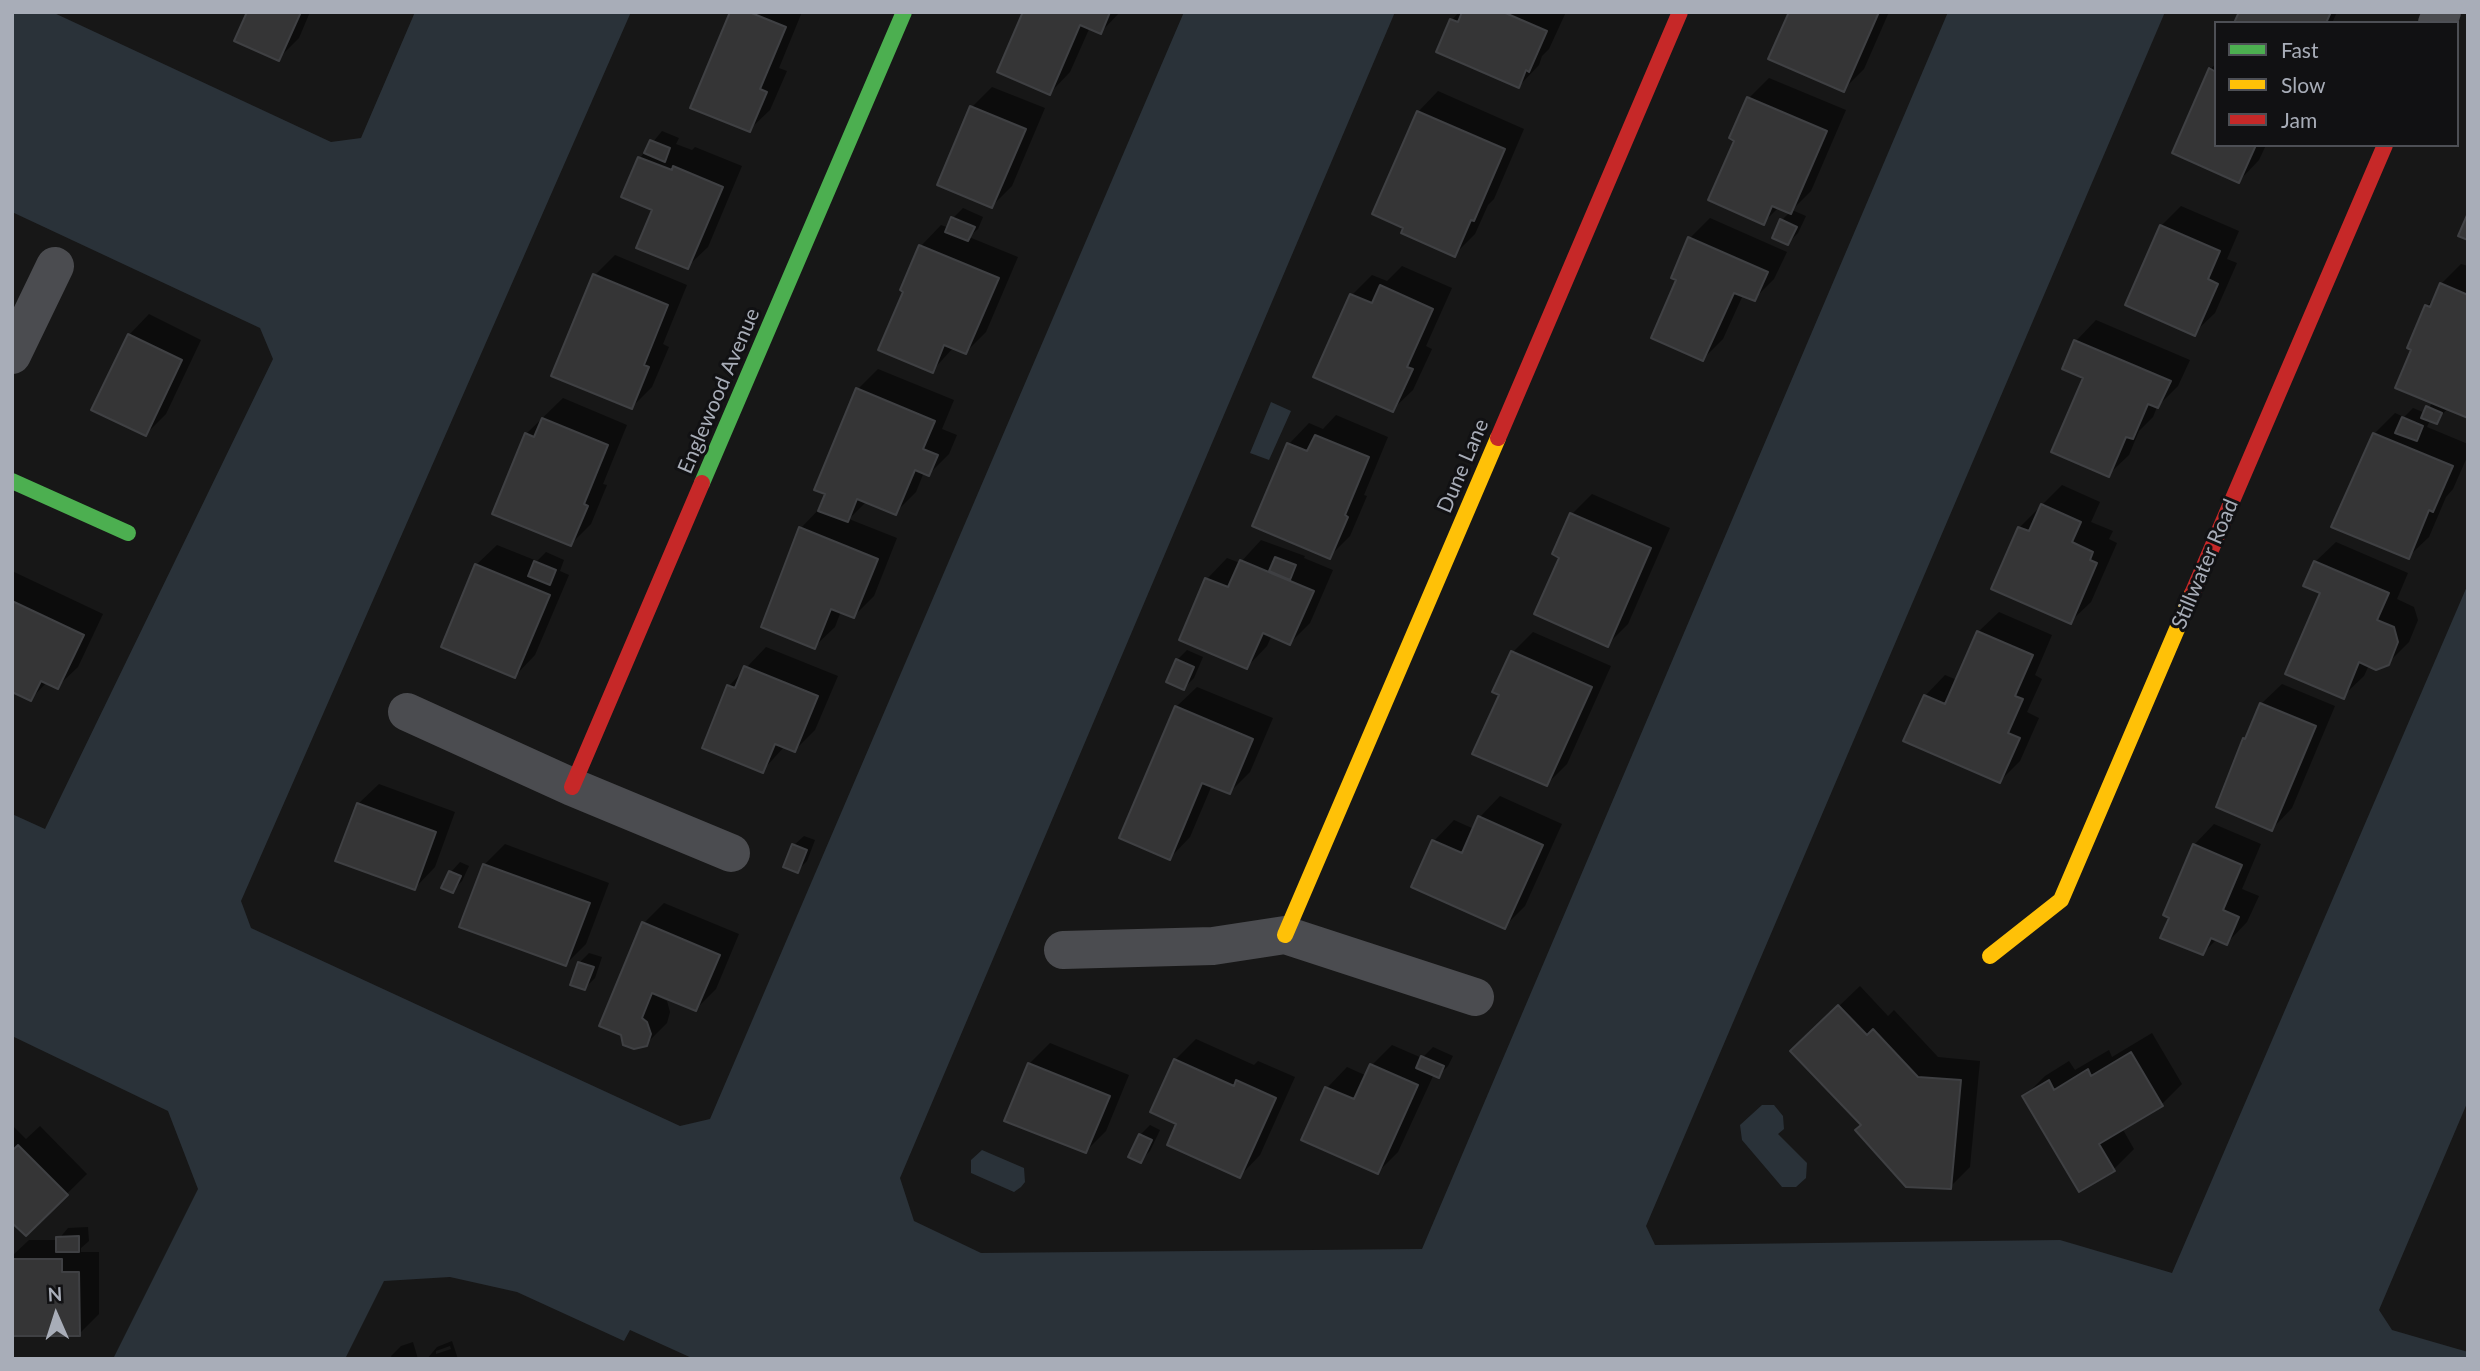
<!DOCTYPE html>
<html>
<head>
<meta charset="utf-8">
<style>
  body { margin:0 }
  #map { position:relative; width:2480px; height:1371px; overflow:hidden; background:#171717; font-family:Lato,sans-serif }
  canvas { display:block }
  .frame { position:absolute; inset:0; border:14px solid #a8adb8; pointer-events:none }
  .legend { position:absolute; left:2214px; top:21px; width:245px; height:126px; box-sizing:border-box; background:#111113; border:2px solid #4d4f55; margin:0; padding:9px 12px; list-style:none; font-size:21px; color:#a8adb8 }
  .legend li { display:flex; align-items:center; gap:14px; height:35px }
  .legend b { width:35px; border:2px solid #4d4f55 }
  .north { position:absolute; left:21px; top:1280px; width:70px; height:70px; -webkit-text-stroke:5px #111113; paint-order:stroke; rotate:357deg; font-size:19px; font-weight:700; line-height:28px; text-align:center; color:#a8adb8 }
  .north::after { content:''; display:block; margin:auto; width:24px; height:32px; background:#a8adb8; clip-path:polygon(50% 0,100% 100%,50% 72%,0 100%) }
</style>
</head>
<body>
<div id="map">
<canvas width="2480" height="1371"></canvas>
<div class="frame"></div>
<ul class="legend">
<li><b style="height:9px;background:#4caf50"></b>Fast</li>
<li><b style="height:9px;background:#ffc107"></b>Slow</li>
<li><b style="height:9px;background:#c62828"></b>Jam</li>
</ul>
<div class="north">N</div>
</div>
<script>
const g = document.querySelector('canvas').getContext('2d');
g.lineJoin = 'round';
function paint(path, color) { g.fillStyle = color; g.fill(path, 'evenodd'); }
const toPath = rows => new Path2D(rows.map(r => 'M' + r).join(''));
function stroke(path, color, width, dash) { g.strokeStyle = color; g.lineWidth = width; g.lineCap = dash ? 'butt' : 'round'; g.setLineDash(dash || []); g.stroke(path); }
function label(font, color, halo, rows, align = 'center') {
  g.font = font + ' Lato,sans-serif'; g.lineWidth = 6; g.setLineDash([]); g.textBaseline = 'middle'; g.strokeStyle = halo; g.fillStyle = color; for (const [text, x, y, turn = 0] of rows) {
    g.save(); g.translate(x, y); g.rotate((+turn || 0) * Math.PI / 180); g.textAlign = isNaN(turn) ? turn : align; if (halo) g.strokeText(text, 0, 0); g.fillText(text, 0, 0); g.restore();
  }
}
const water = toPath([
  [12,12,52,12,331,142,361,138,415,12,631,12,241,901,251,928,680,1126,710,1119,1184,12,1395,12,900,1178,914,1221,981,1253,1422,1249,1948,12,2165,12,1646,1226,1655,1245,2060,1240,2172,1273,2468,584,2468,1101,2379,1310,2392,1330,2468,1352,2468,1359,694,1359,630,1330,624,1341,517,1292,450,1277,384,1281,345,1359,113,1359,198,1189,168,1111,12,1036,12,814,45,829,273,359,260,328,12,212],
  [1271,402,1291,411,1269,460,1250,453],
  [1762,1105,1774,1105,1783,1116,1784,1129,1778,1134,1807,1163,1806,1178,1796,1187,1782,1187,1742,1140,1740,1125],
  [982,1150,1024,1168,1025,1182,1021,1187,1014,1192,971,1173,971,1160]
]);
const shadow = toPath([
  [249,12,310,12,299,38,278,59],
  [732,12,802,12,779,68,787,71,770,110,749,130],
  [1022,12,1120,12,1101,32,1090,27,1070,72,1050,93],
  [1459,12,1566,12,1549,49,1542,56,1539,65,1519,86,1438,51,1452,20],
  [1789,12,1889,12,1864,69,1843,90],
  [2240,12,2337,12,2332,23,2236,23],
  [2216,64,2216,145,2266,145,2259,160,2239,181,2174,152,2210,69],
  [1769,78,1846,110,1811,191,1792,210,1806,216,1798,233,1788,243,1782,220,1790,212,1779,207,1764,222,1749,98],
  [992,87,1045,108,1012,186,992,206,972,107],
  [1438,91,1524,129,1494,199,1488,205,1475,234,1454,255,1418,112],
  [662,131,679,138,676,144,692,150,695,147,742,166,708,247,687,267,654,209,623,196,640,158],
  [2181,206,2239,231,2227,259,2237,263,2215,313,2194,333,2161,226],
  [963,208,983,217,978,229,969,237,1018,257,986,332,966,352,954,347,932,371,905,291,903,290,921,246,941,225,949,228,953,218],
  [1710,218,1787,252,1774,279,1754,299,1743,295,1723,339,1703,359,1678,279,1690,238],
  [615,255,687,285,663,344,669,347,652,387,632,407,595,275],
  [2461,264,2468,266,2468,417,2448,408,2436,422,2430,420,2427,427,2468,444,2468,455,2453,489,2446,497,2429,537,2408,557,2374,434,2395,413,2404,417,2413,408,2425,413,2433,402,2427,306,2435,298,2441,284],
  [1402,266,1452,288,1426,346,1432,349,1413,390,1392,410,1352,295,1372,275,1387,281],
  [149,314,201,340,166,414,146,434,129,335],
  [2096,320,2190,360,2178,386,2157,407,2153,417,2139,431,2129,455,2108,475,2085,377,2064,368,2076,341],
  [878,369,954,400,942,429,957,435,949,454,929,474,924,472,916,492,896,512,867,501,849,519,897,538,874,596,854,616,841,611,835,627,814,647,801,528,821,507,858,389],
  [563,398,627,425,603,484,607,485,591,524,571,544,526,434],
  [1336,415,1388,437,1364,495,1367,496,1350,536,1330,556,1254,525,1289,444,1309,423,1323,429],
  [2062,485,2100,502,2091,522,2113,531,2109,539,2117,543,2091,602,2070,622,2019,528],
  [1592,494,1670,528,1628,624,1607,645,1572,514],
  [1261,540,1305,556,1304,558,1333,570,1310,623,1290,643,1272,635,1267,646,1247,667,1181,639,1207,579,1227,558,1240,563],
  [2336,542,2408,573,2397,599,2414,607,2418,620,2409,642,2388,663,2369,665,2364,676,2343,696,2315,562],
  [497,545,537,561,546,552,564,560,560,571,569,575,535,655,515,676,476,565],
  [12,571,103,614,78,667,57,687,47,682,31,699,12,690],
  [1999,612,2052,635,2035,675,2042,679,2027,712,2039,718,2020,761,2000,781,1925,696,1945,675,1957,680,1978,632],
  [1533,632,1611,666,1567,764,1547,784,1501,694,1513,652],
  [766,647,838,676,815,730,795,750,785,746,763,770,729,686],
  [1187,650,1203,657,1194,678,1184,688,1177,660],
  [2282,684,2335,706,2292,808,2272,829,2244,739,2249,734,2261,704],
  [1197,687,1273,718,1250,772,1230,792,1212,785,1190,837,1170,858,1176,707],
  [379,784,455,812,435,867,415,888,358,804],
  [1500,796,1562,824,1525,906,1504,927,1413,886,1434,841,1454,820,1474,829,1480,817],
  [2214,824,2261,844,2242,889,2259,896,2247,922,2227,943,2217,939,2203,953,2171,917,2194,845],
  [804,836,815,840,807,861,797,871,794,845],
  [505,844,609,883,586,944,566,964,462,926,485,864],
  [460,862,469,866,462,881,452,891,451,872],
  [664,903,739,934,716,989,696,1009,658,993,657,996,667,1001,670,1012,667,1023,646,1044,624,1044,644,923],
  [589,953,602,957,595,978,585,988,579,963],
  [1860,986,1888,1016,1894,1010,1938,1057,1980,1061,1970,1167,1950,1187,1863,1124,1813,1031],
  [2152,1033,2182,1084,2162,1104,2122,1128,2134,1149,2114,1169,2024,1097,2045,1076,2069,1061,2075,1070,2109,1050,2112,1057],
  [1196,1039,1254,1065,1258,1061,1295,1077,1260,1155,1240,1176,1179,1123,1152,1111,1175,1060],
  [1050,1043,1129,1075,1106,1131,1086,1151,1007,1120,1029,1064],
  [1392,1045,1422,1058,1433,1047,1453,1056,1448,1066,1438,1076,1434,1074,1398,1152,1378,1172,1303,1139,1327,1088,1347,1067,1367,1076,1372,1065],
  [12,1125,26,1139,40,1126,87,1174,26,1234,12,1220],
  [1150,1125,1160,1130,1150,1151,1140,1161,1140,1135],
  [88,1227,89,1241,81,1248,81,1252,99,1252,99,1314,79,1334,12,1335,12,1256,29,1240,58,1240,68,1228],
  [452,1341,458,1359,427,1359,437,1347],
  [450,1346,451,1349,436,1354,436,1351],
  [413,1342,418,1359,392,1359,391,1356,401,1346]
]);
const building = toPath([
  [247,12,301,12,279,61,234,41,247,12],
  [730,12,749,12,786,27,760,89,767,92,750,132,690,108,730,12],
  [1110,12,1101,34,1080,25,1050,95,997,72,1022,14,1019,12,1110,12],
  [1462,12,1503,12,1547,31,1529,72,1526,70,1519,88,1436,52,1450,19,1458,22,1462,12],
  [1789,12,1879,12,1844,92,1768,59,1789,12],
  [2239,12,2331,12,2326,23,2234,23,2239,12],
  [2209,68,2216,72,2216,145,2256,145,2239,183,2172,153,2209,68],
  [1747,97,1827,131,1791,214,1772,206,1764,225,1708,200,1734,141,1729,138,1747,97],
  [970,106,1026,129,992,208,937,185,970,106],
  [1417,111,1505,149,1474,221,1471,220,1455,257,1401,233,1403,228,1372,214,1417,111],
  [650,140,670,148,665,162,644,153,650,140],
  [638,157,672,170,673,166,723,187,688,269,636,248,652,210,621,197,638,157],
  [2468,213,2468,240,2458,236,2468,213],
  [951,217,975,227,968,241,945,232,951,217],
  [1780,219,1797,227,1788,245,1772,238,1780,219],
  [2160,225,2220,251,2208,279,2218,284,2195,336,2125,305,2160,225],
  [1688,237,1768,272,1755,301,1734,293,1703,361,1651,338,1676,280,1671,278,1688,237],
  [919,245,999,278,966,354,944,345,933,373,878,350,903,292,900,290,919,245],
  [593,274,668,305,644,365,649,367,632,409,551,376,593,274],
  [2440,283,2468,295,2468,418,2395,388,2411,350,2407,348,2425,305,2430,307,2440,283],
  [1380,285,1433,309,1407,367,1413,369,1393,412,1313,377,1350,294,1372,303,1380,285],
  [128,334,182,360,146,436,91,410,128,334],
  [2074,340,2171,381,2158,408,2148,404,2133,439,2126,437,2109,477,2051,452,2083,378,2062,369,2074,340],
  [856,388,935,421,923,449,938,455,929,476,915,470,896,515,857,499,848,522,818,511,825,494,814,490,856,388],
  [2426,406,2442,413,2437,424,2421,418,2426,406],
  [2402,417,2423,426,2417,441,2395,433,2402,417],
  [542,418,608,445,584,504,588,506,571,546,492,514,525,433,534,437,542,418],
  [2373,433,2453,466,2433,512,2429,510,2409,559,2331,527,2373,433],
  [1315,435,1369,457,1345,515,1348,517,1330,559,1252,526,1287,443,1307,451,1315,435],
  [2041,504,2081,522,2072,542,2093,552,2090,560,2097,563,2071,624,1991,589,2018,527,2029,531,2041,504],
  [1570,513,1651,548,1608,647,1534,614,1559,558,1552,554,1570,513],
  [799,527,878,559,854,618,831,609,815,649,761,627,799,527],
  [1275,557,1296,565,1290,580,1269,571,1275,557],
  [1240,560,1314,591,1290,645,1263,633,1247,669,1179,640,1205,578,1228,587,1240,560],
  [534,561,556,570,550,585,528,576,534,561],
  [2314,561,2389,593,2377,620,2394,627,2398,642,2389,665,2376,670,2359,662,2344,699,2285,674,2320,593,2303,586,2314,561],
  [475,564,550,595,515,678,441,647,475,564],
  [12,601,84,635,58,689,41,681,31,701,12,692,12,601],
  [1977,631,2033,655,2015,696,2023,699,2008,733,2020,738,2000,783,1903,741,1924,695,1945,704,1977,631],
  [1511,651,1592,687,1547,786,1472,754,1499,695,1492,692,1511,651],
  [1176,659,1194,667,1184,690,1166,682,1176,659],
  [744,666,818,696,795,752,775,744,763,773,702,748,727,685,735,688,744,666],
  [2260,703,2316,726,2272,831,2216,807,2243,738,2245,739,2260,703],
  [1175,706,1253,739,1230,794,1202,783,1170,860,1119,838,1175,706],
  [357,803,436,832,415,890,335,861,357,803],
  [1478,816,1543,845,1505,929,1411,887,1432,840,1462,853,1478,816],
  [792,844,807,850,798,873,783,867,792,844],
  [2193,844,2242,865,2223,910,2239,917,2227,945,2211,938,2203,955,2160,938,2169,918,2163,915,2193,844],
  [483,864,590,903,566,966,459,927,483,864],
  [449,871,461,876,453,893,441,888,449,871],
  [642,922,720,955,696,1011,652,993,642,1018,647,1022,651,1034,647,1046,634,1049,623,1045,621,1035,599,1026,642,922],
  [578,962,594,967,585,990,570,985,578,962],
  [1838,1005,1867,1035,1873,1029,1918,1077,1961,1080,1951,1189,1906,1187,1855,1130,1861,1125,1790,1051,1838,1005],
  [2131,1052,2163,1106,2099,1144,2115,1171,2079,1192,2022,1096,2049,1080,2054,1090,2088,1069,2091,1076,2131,1052],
  [1421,1056,1444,1066,1439,1078,1416,1068,1421,1056],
  [1174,1059,1234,1086,1236,1080,1276,1098,1240,1178,1167,1145,1176,1124,1150,1112,1174,1059],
  [1028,1063,1110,1096,1086,1153,1004,1121,1028,1063],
  [1370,1064,1418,1085,1378,1174,1301,1140,1325,1087,1354,1099,1370,1064],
  [1139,1134,1152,1140,1141,1163,1128,1157,1139,1134],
  [18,1145,68,1195,26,1236,12,1223,12,1151,18,1145],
  [79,1236,79,1252,56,1252,56,1237,79,1236],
  [12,1259,62,1259,62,1272,79,1272,80,1336,12,1336,12,1259]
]);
const street = toPath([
  [2437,23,2442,12],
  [12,355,55,266],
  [407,712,572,787,731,853],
  [1063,950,1213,946,1285,935,1475,997]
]);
const fast = toPath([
  [12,481,128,533],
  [702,483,904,12]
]);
const slow = toPath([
  [1285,935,1498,438],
  [1990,956,2061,900,2192,594]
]);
const jam = toPath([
  [1498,438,1680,12],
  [2192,594,2385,145],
  [572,787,702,483]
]);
const streetNames = [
  ["Englewood Avenue",719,391,-67],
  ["Dune Lane",1463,466,-67],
  ["Stillwater Road",2205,564,-67]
];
paint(water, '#2a3239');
paint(shadow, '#0007');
paint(building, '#353536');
stroke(building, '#3f4043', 2);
stroke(street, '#4b4c50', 38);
stroke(fast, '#4caf50', 16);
stroke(slow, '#ffc107', 16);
stroke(jam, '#c62828', 16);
label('21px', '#a8adb8', '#111113', streetNames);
</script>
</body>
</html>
